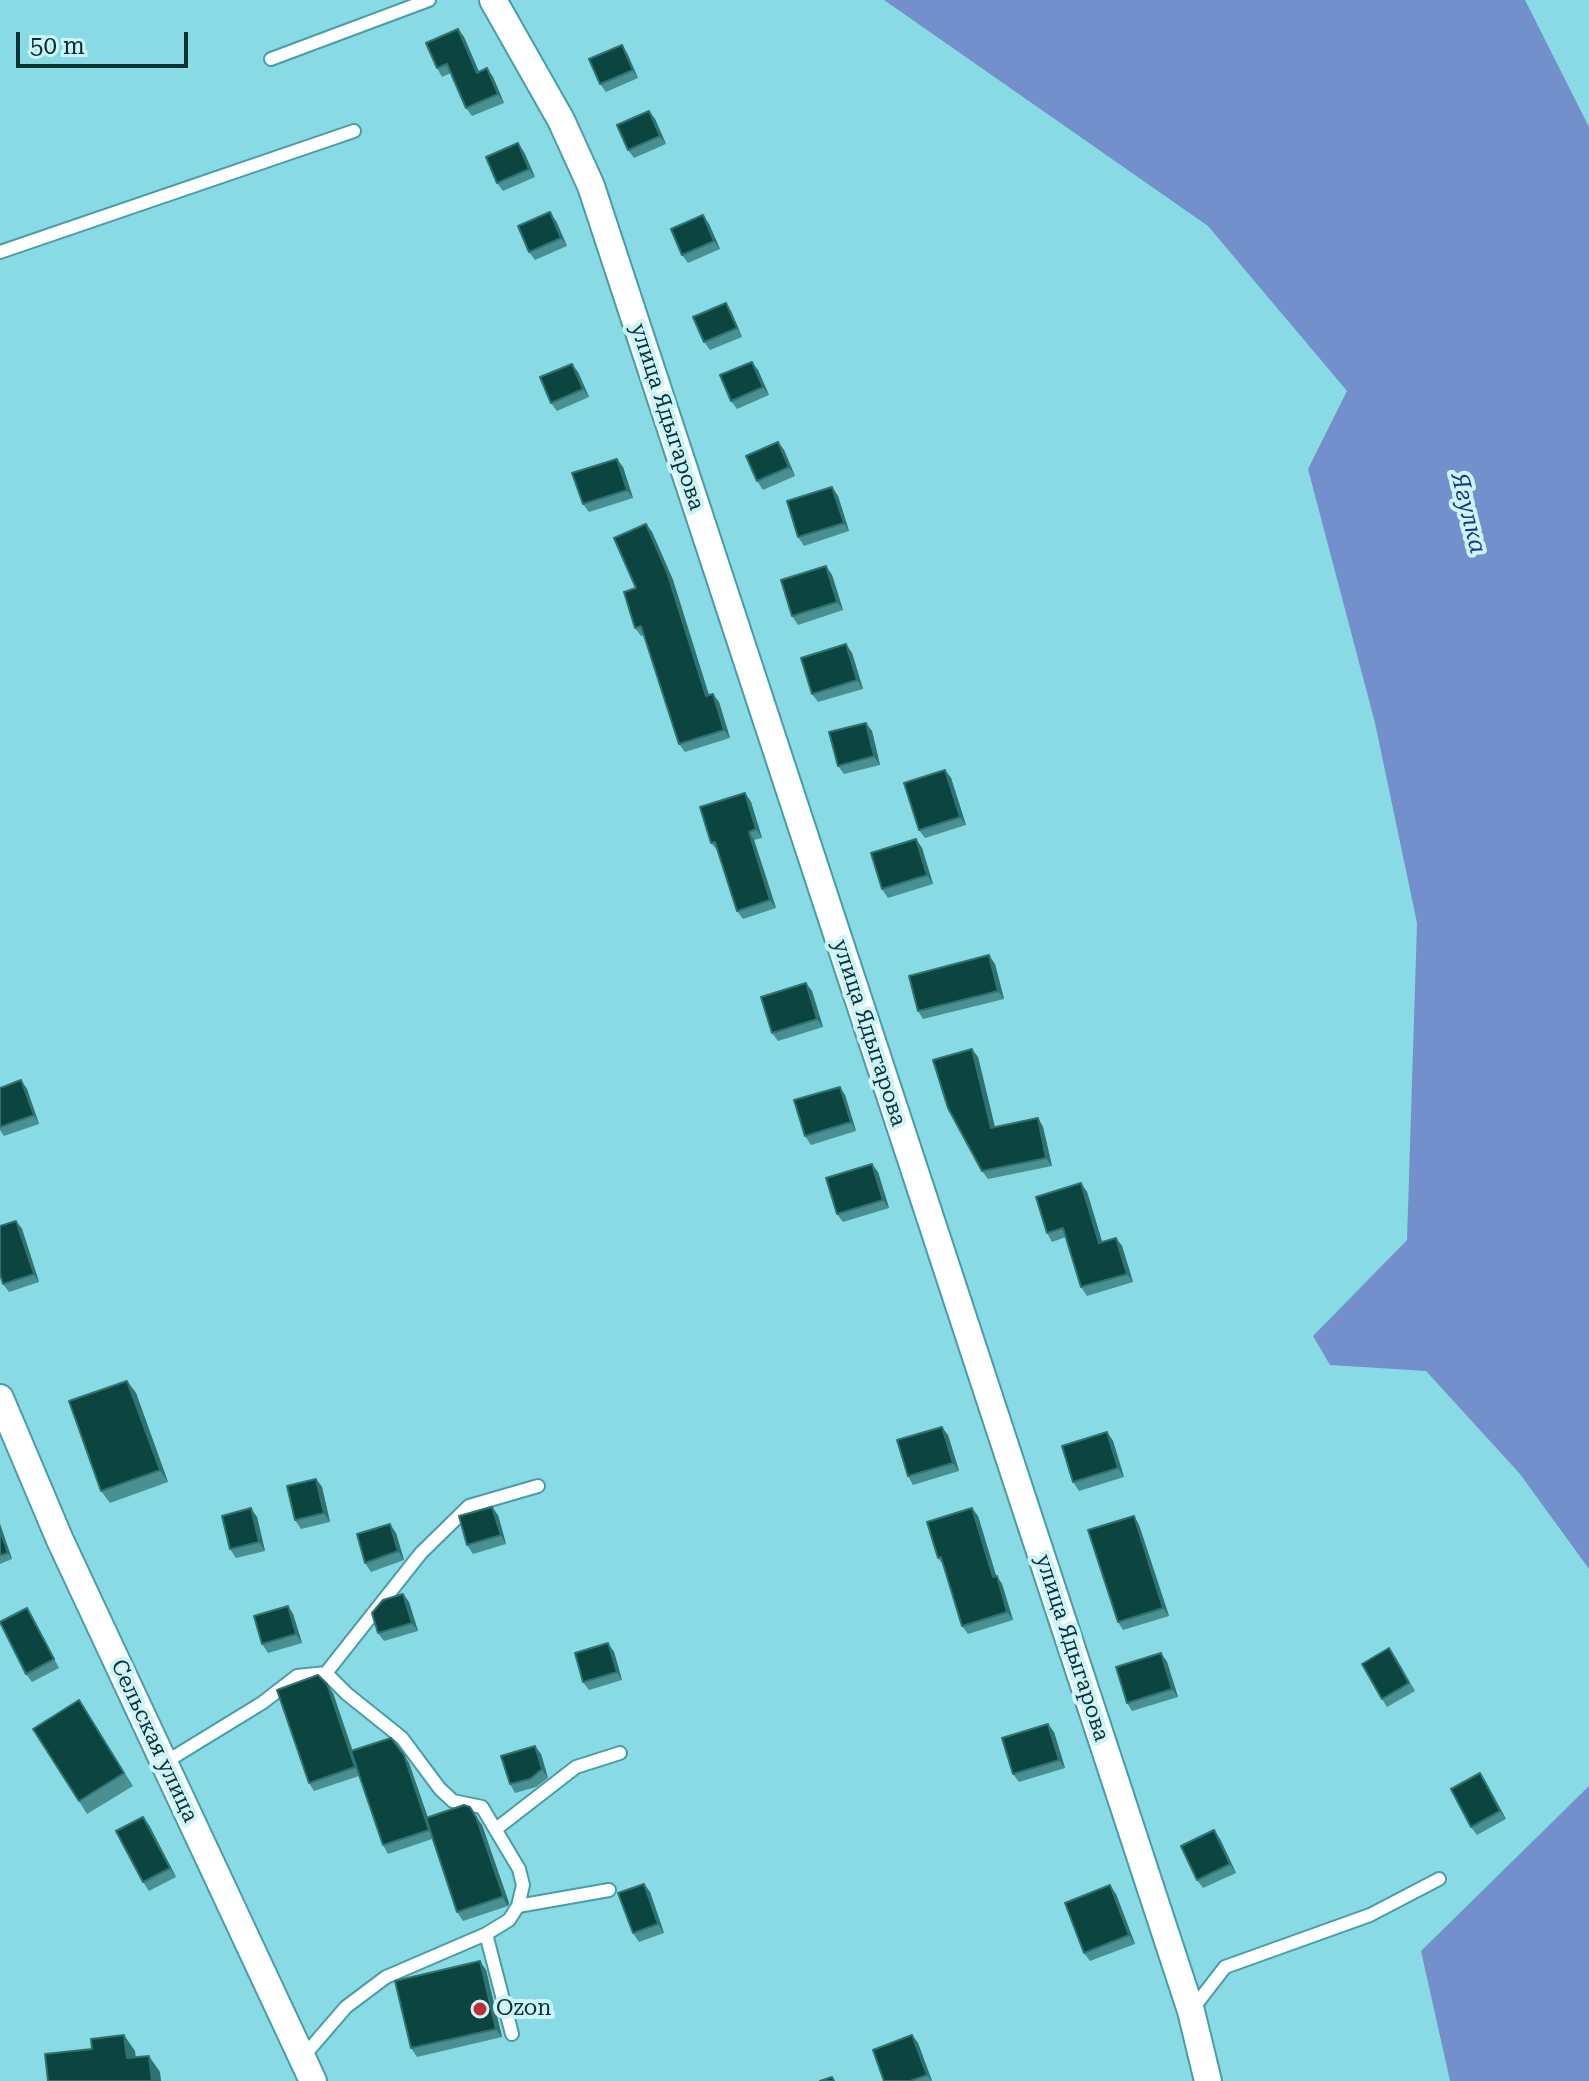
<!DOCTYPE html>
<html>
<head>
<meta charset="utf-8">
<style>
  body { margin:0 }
  #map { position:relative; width:1589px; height:2081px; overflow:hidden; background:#88dbe4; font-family:"Roboto Serif",serif }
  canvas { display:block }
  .scale { position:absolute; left:16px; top:32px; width:172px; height:36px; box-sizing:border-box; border:4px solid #0b3033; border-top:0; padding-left:10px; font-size:24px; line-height:28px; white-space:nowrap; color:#0b3033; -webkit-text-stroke:6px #cdf4f8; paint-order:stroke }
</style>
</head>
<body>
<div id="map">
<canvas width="1589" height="2081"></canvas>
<div class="scale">50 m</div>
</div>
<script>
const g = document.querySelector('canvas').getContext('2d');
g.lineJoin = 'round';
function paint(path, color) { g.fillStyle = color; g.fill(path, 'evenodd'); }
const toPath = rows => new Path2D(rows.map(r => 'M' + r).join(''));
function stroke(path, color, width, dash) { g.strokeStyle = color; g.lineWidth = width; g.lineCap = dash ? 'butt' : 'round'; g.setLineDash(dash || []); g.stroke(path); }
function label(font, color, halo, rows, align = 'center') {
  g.font = font + ' "Roboto Serif",serif'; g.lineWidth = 8; g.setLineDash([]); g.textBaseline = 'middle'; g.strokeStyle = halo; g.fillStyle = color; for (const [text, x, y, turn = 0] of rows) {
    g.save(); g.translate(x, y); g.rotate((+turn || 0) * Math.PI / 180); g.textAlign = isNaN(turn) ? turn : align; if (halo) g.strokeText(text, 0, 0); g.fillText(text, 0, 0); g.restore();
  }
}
const water = toPath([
  [884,0,1525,0,1589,127,1589,1569,1520,1474,1426,1371,1330,1365,1313,1336,1407,1240,1417,923,1375,723,1308,469,1347,391,1208,226],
  [1589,1786,1589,2081,1450,2081,1421,1951]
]);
const lane = toPath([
  [271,59,429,0],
  [0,252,354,131],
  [326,1673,421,1553,469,1506,538,1486],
  [164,1763,262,1703,297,1676,326,1673,347,1694,402,1738,440,1789,453,1801,482,1807,519,1869,523,1885,518,1906,509,1920,486,1934,386,1977,346,2007,302,2058],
  [496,1829,576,1767,620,1753],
  [518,1906,609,1890],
  [486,1934,512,2034],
  [1191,2011,1225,1967,1370,1915,1439,1879]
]);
const street = toPath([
  [493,0,561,120,591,186,1191,2011,1208,2081],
  [0,1398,60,1540,313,2081]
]);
const wall = toPath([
  [458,29,464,37,479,72,487,68,493,77,504,103,472,116,466,108,451,73,442,77,437,68],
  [627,53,638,78,606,92,600,84],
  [649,111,655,119,666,144,634,158,628,150],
  [524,152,535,177,503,191,497,183],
  [703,215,709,224,720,249,688,263,682,255],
  [556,221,567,246,535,260,529,252],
  [731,311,742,337,710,350,704,342],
  [758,370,769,395,737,409,731,401],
  [578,372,589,397,557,411,551,403],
  [778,442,784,450,795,476,763,490,757,481],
  [623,467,633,498,589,512,583,504],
  [832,487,838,496,849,531,804,546,798,537],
  [646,524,652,532,673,580,709,695,719,702,730,738,685,752,679,744,644,635,641,636,635,628,636,588],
  [826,566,832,575,843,610,798,625,792,616],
  [846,644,852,653,863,689,818,702,812,694],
  [872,731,880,765,844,774,838,766],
  [945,770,951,778,966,825,925,838,919,830],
  [745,793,751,802,762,838,754,840,776,908,743,919,737,911,718,851,711,843],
  [916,839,922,848,933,884,888,898,882,889],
  [995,964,1004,999,923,1019,918,1011],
  [812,991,823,1027,778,1041,772,1033],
  [978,1057,995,1127,1038,1118,1043,1127,1052,1166,988,1179,982,1171],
  [21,1080,27,1089,39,1124,4,1136,0,1130,0,1088],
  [845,1095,856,1131,811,1145,805,1136],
  [878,1172,889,1208,843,1222,837,1214],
  [1081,1183,1087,1192,1102,1242,1116,1238,1122,1246,1133,1282,1087,1296,1081,1287,1066,1237,1052,1242,1047,1233],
  [16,1221,22,1229,39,1282,9,1292,3,1284],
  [127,1381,136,1393,168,1482,110,1503,101,1491],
  [1107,1432,1113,1441,1124,1477,1079,1491,1073,1482],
  [948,1435,959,1471,913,1485,908,1476],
  [316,1479,322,1487,330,1522,301,1529,295,1520],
  [498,1515,506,1544,473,1554,467,1545],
  [978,1516,996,1576,1002,1584,1013,1620,968,1634,962,1626,944,1566,938,1558],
  [1134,1516,1139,1525,1169,1616,1123,1630,1118,1622],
  [257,1517,265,1551,236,1558,230,1549],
  [0,1524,12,1559,0,1564],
  [396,1533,404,1560,371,1572,365,1563],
  [403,1594,409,1602,418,1631,384,1641,378,1633],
  [288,1606,293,1614,302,1643,268,1653,262,1644],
  [32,1616,59,1668,32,1682,26,1674],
  [614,1652,622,1680,589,1690,583,1682],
  [1161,1653,1167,1662,1178,1697,1132,1711,1127,1703],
  [1395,1656,1415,1691,1387,1707,1382,1699],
  [333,1693,352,1751,409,1763,428,1818,482,1825,509,1903,508,1906,463,1921,457,1912,432,1839,388,1854,383,1845,359,1776,314,1791,309,1783],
  [79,1700,133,1786,87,1814,79,1801],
  [1054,1732,1065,1768,1019,1782,1013,1774],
  [541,1754,548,1778,536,1787,515,1793,510,1784],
  [1480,1773,1506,1819,1477,1835,1471,1827],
  [149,1825,176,1877,149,1891,143,1882],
  [1220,1839,1236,1873,1203,1888,1197,1880],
  [644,1884,650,1892,664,1933,639,1942,633,1933],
  [1116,1894,1135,1944,1090,1961,1084,1953],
  [486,1970,502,2037,417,2057,411,2048],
  [912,2035,918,2043,932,2081,884,2081]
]);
const shadedWall = toPath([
  [458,29,464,37,483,81,477,73],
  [622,45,627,53,638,78,633,70],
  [487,68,493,77,504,103,498,94],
  [649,111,655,119,666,144,660,136],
  [518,143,524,152,535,177,529,169],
  [550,212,556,221,567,246,561,238],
  [703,215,709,224,720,249,714,241],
  [726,303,731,311,742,337,737,328],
  [752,362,758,370,769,395,763,387],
  [572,364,578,372,589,397,583,389],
  [778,442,784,450,795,476,789,467],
  [617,459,623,467,633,498,627,490],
  [832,487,838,496,849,531,844,523],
  [646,524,652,532,673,580,712,705,706,696],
  [826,566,832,575,843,610,837,602],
  [846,644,852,653,863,689,857,680],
  [713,694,719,702,730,738,724,730],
  [866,723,872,731,880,765,874,756],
  [945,770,951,778,966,825,960,817],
  [745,793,751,802,762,838,756,829],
  [749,832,754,840,776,908,770,900],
  [916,839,922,848,933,884,927,875],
  [989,955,995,964,1004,999,998,991],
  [806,983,812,991,823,1027,817,1019],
  [972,1049,978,1057,997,1136,991,1128],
  [21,1080,27,1089,39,1124,34,1115],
  [840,1087,845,1095,856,1131,851,1122],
  [1038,1118,1043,1127,1052,1166,1046,1158],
  [872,1164,878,1172,889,1208,883,1200],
  [1081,1183,1087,1192,1105,1251,1099,1243],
  [16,1221,22,1229,39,1282,34,1274],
  [1116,1238,1122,1246,1133,1282,1127,1274],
  [127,1381,136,1393,168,1482,160,1470],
  [942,1427,948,1435,959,1471,953,1463],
  [1107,1432,1113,1441,1124,1477,1118,1468],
  [316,1479,322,1487,330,1522,324,1513],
  [492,1507,498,1515,506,1544,501,1535],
  [251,1508,257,1517,265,1551,259,1542],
  [972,1508,978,1516,999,1585,993,1577],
  [1134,1516,1139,1525,1169,1616,1163,1608],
  [0,1524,12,1559,8,1553,0,1530],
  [390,1524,396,1533,404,1560,398,1551],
  [997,1576,1002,1584,1013,1620,1007,1612],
  [403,1594,409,1602,418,1631,412,1623],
  [288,1606,293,1614,302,1643,296,1634],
  [608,1643,614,1652,622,1680,617,1672],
  [1161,1653,1167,1662,1178,1697,1172,1689],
  [327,1684,333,1693,361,1775,355,1767],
  [1048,1724,1054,1732,1065,1768,1059,1760],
  [535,1746,541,1754,548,1778,542,1769],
  [404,1755,409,1763,435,1838,429,1830],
  [1480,1773,1486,1782,1506,1819,1500,1811],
  [470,1807,482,1825,509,1903,508,1906,502,1897],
  [143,1817,149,1825,176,1877,170,1868],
  [1214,1830,1220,1839,1236,1873,1230,1864],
  [644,1884,650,1892,664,1933,658,1924],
  [1110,1885,1116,1894,1135,1944,1129,1935],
  [480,1961,486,1970,502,2037,496,2029],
  [124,2035,135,2051,138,2074,127,2058],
  [912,2035,918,2043,932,2081,927,2075],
  [149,2056,160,2072,161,2081,152,2081]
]);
const building = toPath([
  [458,29,477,73,487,68,498,94,466,108,447,64,437,68,426,43,458,29],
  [622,45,633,70,600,84,589,59,622,45],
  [649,111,660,136,628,150,617,125,649,111],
  [518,143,529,169,497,183,486,157,518,143],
  [550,212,561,238,529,252,518,226,550,212],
  [703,215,714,241,682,255,671,229,703,215],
  [726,303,737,328,704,342,693,317,726,303],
  [752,362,763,387,731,401,720,375,752,362],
  [572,364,583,389,551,403,540,377,572,364],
  [778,442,789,467,757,481,746,456,778,442],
  [617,459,627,490,583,504,572,473,617,459],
  [832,487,844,523,798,537,787,501,832,487],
  [646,524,667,572,706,696,713,694,724,730,679,744,641,626,635,628,624,592,636,588,614,538,646,524],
  [826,566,837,602,792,616,781,580,826,566],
  [846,644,857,680,812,694,801,658,846,644],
  [866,723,874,756,838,766,829,732,866,723],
  [945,770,960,817,919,830,904,783,945,770],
  [745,793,756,829,749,832,770,900,737,911,715,842,711,843,700,807,745,793],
  [916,839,927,875,882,889,871,853,916,839],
  [989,955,998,991,918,1011,909,976,989,955],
  [806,983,817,1019,772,1033,761,997,806,983],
  [972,1049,991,1128,1038,1118,1046,1158,982,1171,948,1108,933,1060,972,1049],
  [21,1080,34,1115,0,1127,0,1088,21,1080],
  [840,1087,851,1122,805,1136,794,1100,840,1087],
  [872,1164,883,1200,837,1214,826,1178,872,1164],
  [1081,1183,1099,1243,1116,1238,1127,1274,1081,1287,1063,1228,1047,1233,1036,1197,1081,1183],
  [16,1221,34,1274,3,1284,0,1274,0,1226,16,1221],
  [127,1381,160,1470,101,1491,69,1401,127,1381],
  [942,1427,953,1463,908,1476,897,1440,942,1427],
  [1107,1432,1118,1468,1073,1482,1062,1446,1107,1432],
  [316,1479,324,1513,295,1520,287,1486,316,1479],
  [492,1507,501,1535,467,1545,459,1516,492,1507],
  [251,1508,259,1542,230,1549,222,1516,251,1508],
  [972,1508,993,1577,997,1576,1007,1612,962,1626,941,1557,938,1558,927,1522,972,1508],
  [1134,1516,1163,1608,1118,1622,1088,1530,1134,1516],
  [390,1524,398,1551,365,1563,357,1534,390,1524],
  [0,1530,8,1553,0,1555,0,1530],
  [403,1594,412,1623,378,1633,372,1613,383,1600,403,1594],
  [288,1606,296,1634,262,1644,254,1616,288,1606],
  [27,1608,54,1659,26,1674,0,1622,27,1608],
  [608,1643,617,1672,583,1682,575,1653,608,1643],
  [1389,1648,1409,1683,1382,1699,1362,1664,1389,1648],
  [1161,1653,1172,1689,1127,1703,1116,1667,1161,1653],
  [318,1675,327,1684,355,1767,309,1783,277,1690,318,1675],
  [79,1700,124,1773,79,1801,33,1729,79,1700],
  [1048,1724,1059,1760,1013,1774,1002,1738,1048,1724],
  [391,1738,404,1755,429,1830,383,1845,351,1751,391,1738],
  [535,1746,542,1769,530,1779,510,1784,501,1756,535,1746],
  [1480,1773,1500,1811,1471,1827,1451,1789,1480,1773],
  [464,1805,470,1807,476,1817,503,1895,502,1897,457,1912,426,1818,464,1805],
  [143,1817,170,1868,143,1882,116,1831,143,1817],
  [1214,1830,1230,1864,1197,1880,1181,1846,1214,1830],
  [644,1884,658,1924,633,1933,618,1893,644,1884],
  [1110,1885,1129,1935,1084,1953,1065,1903,1110,1885],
  [480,1961,496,2029,411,2048,395,1981,480,1961],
  [124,2035,127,2058,149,2056,152,2081,48,2081,45,2054,92,2049,91,2039,124,2035],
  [912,2035,927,2075,910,2081,884,2081,873,2050,912,2035],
  [832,2077,834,2081,820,2081,832,2077]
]);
const markers = [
  [480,2009,8,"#bd2d32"]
];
const streetNames = [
  ["улица Ядыгарова",667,417,72],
  ["улица Ядыгарова",869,1033,72],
  ["улица Ядыгарова",1072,1648,72],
  ["Сельская улица",154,1741,65]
];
const poiNames = [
  ["Ozon",496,2009]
];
const waterNames = [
  ["Ягулка",1468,513,76]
];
paint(water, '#7490cc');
stroke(lane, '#499da6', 16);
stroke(street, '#499da6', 30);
stroke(lane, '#fff', 12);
stroke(street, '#fff', 26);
paint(wall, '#4a9092');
paint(shadedWall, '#317270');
paint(building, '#0c453f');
stroke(building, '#317270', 2);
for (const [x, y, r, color] of markers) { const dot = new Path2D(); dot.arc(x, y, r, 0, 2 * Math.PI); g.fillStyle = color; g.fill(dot); stroke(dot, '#cdf4f8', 3); }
label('22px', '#0b3033', '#cdf4f8', streetNames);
label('22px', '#0b3033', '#cdf4f8', poiNames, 'left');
label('italic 24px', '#1c3a81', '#cdf4f8', waterNames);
</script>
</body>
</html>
